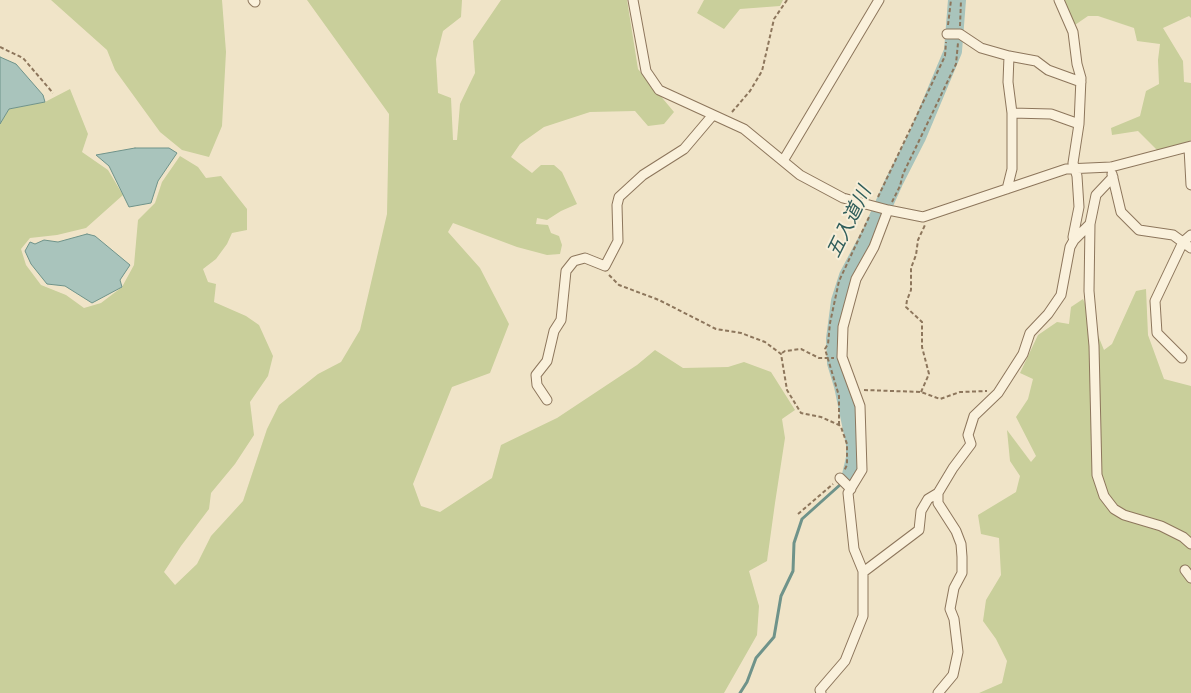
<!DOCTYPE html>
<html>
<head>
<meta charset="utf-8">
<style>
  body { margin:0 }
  canvas { display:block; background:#f0e4c8 }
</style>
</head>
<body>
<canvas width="1191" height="693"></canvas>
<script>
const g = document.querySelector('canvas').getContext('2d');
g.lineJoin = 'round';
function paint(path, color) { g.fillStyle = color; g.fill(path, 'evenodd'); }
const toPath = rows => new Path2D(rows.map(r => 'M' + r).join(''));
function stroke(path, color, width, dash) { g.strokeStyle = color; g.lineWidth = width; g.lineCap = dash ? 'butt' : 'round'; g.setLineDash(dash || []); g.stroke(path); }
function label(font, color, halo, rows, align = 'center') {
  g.font = font + ' Spectral,"Noto Sans JP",serif'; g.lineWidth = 4; g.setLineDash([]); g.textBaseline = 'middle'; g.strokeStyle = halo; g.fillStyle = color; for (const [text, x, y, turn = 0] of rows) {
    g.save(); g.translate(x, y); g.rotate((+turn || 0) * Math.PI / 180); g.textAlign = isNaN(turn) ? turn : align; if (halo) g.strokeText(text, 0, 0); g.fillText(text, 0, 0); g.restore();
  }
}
const green = toPath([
  [51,0,222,0,226,52,222,126,209,157,182,150,160,132,115,70,107,50],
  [307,0,462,0,461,17,443,31,436,59,438,93,451,98,453,140,457,140,460,104,475,73,473,41,501,0,627,0,638,69,674,112,664,124,648,126,635,111,590,112,544,127,520,144,511,157,532,173,541,165,554,165,562,172,577,204,561,211,547,220,537,218,536,224,548,225,551,233,559,236,562,245,560,254,547,255,517,247,453,223,448,232,480,268,509,324,490,373,452,387,413,484,421,506,440,512,492,478,501,445,557,418,637,365,655,350,683,368,728,367,744,362,771,372,795,410,782,419,785,438,775,503,767,561,749,571,759,606,757,635,724,693,0,693,0,124,9,109,45,102,70,89,88,134,82,152,108,170,123,195,86,228,57,235,30,238,21,249,26,265,41,285,66,295,84,308,101,303,122,287,134,265,138,220,155,203,162,182,180,156,198,167,206,178,221,176,247,209,247,230,232,233,227,244,216,259,203,269,208,282,216,284,214,302,246,316,259,325,273,356,268,376,250,402,254,435,235,464,211,493,209,509,181,546,164,572,175,585,197,564,211,536,243,501,267,429,279,405,318,374,341,362,360,330,387,214,389,114],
  [704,0,783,0,780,6,740,9,724,29,697,13],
  [1063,0,1191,0,1191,18,1189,16,1163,28,1183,61,1184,82,1191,83,1191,140,1178,150,1161,154,1138,131,1112,135,1111,128,1140,116,1146,91,1159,84,1158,60,1160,44,1137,41,1134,28,1098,16,1088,16,1072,27],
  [1146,289,1148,335,1164,379,1191,386,1191,693,979,693,1002,683,1007,661,996,639,983,621,986,600,1001,575,999,538,981,534,978,515,1016,492,1020,476,1010,461,1007,430,1031,462,1036,456,1016,417,1028,399,1033,379,1020,373,1038,335,1057,322,1069,324,1071,307,1083,299,1104,350,1112,344,1136,291]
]);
const water = toPath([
  [0,57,16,64,43,95,45,102,9,109,0,124,0,57],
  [135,148,169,148,177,153,158,181,151,203,129,207,109,166,96,155,135,148],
  [87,234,95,236,130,265,120,280,122,287,92,303,65,286,47,284,31,264,25,251,30,242,35,244,44,240,58,242,87,234]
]);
const stream = toPath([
  [740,693,747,682,756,658,774,637,781,596,793,571,794,543,802,519,851,475]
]);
const river = toPath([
  [851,475,855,458,855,444,843,386,836,363,835,339,840,301,848,276,872,231,894,182,917,137,953,51,957,0]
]);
const path = toPath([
  [948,25,951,0],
  [960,26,961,0],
  [0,47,23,58,53,93],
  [732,112,750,91,762,71,774,19,787,0],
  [878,197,945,56,946,42],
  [892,202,900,186,903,174,956,64,958,43],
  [609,275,619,285,659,300,716,329,741,333,765,342,781,354,787,390,801,413,821,417,839,425,841,427,847,444,847,465,844,471],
  [782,353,785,351,801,349,819,358,834,358],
  [864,390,921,392,940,399,960,392,987,391],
  [921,392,929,374,922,347,922,322,906,307,907,300,911,290,911,268,916,255,918,240,925,225],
  [839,425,839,396,825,349,828,344,830,323,839,281,870,215],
  [798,514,833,484]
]);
const street = toPath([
  [253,0,255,2],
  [633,0,646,71,659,90,744,129,800,175,843,198,888,210,923,217,1066,169,1111,167,1191,146],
  [1059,0,1073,32,1077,64,1081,78,1079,124,1073,163,1077,176,1079,207,1073,237,1074,240],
  [947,34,960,34,981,48,1009,56,1036,61,1048,70,1081,82],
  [1012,113,1051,114,1079,124],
  [1189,148,1191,185],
  [783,161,879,0],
  [1112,174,1121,212,1139,230,1173,235,1191,248],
  [1113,177,1096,195,1090,224,1089,291,1094,346,1097,475,1104,496,1114,509,1124,515,1161,526,1183,537,1191,544],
  [1007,189,1012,169,1012,113,1008,82,1009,56],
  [1182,358,1157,333,1155,301,1183,242,1191,235],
  [547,400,537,385,536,375,547,361,554,331,561,320,566,271,574,261,585,258,605,266,618,241,617,205,619,197,643,175,684,149,712,116],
  [840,478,851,489],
  [1185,570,1191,578],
  [863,571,866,570,919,530,921,511,928,499,938,493],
  [821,693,820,690,845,661,863,616,863,571,854,549,848,493,862,470,860,406,842,357,843,327,856,279,874,247,888,210],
  [938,693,953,675,958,652,954,619,950,609,954,588,962,573,962,557,961,544,956,531,938,503,938,493,953,468,971,444,968,435,974,416,998,393,1023,354,1030,333,1048,314,1061,295,1070,247,1074,240,1090,224]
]);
const waterNames = [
  ["五入道川",851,223,-64]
];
paint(green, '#c9cf9b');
paint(water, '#a9c4bc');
stroke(water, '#6f938a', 1);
stroke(stream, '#6f938a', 3);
stroke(river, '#a9c4bc', 18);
stroke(street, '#8d765c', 11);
stroke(path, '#8d765c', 2, [4, 2.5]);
stroke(street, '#faf1dc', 9);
label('italic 19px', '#2f5d5a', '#f7eed8', waterNames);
</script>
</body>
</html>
